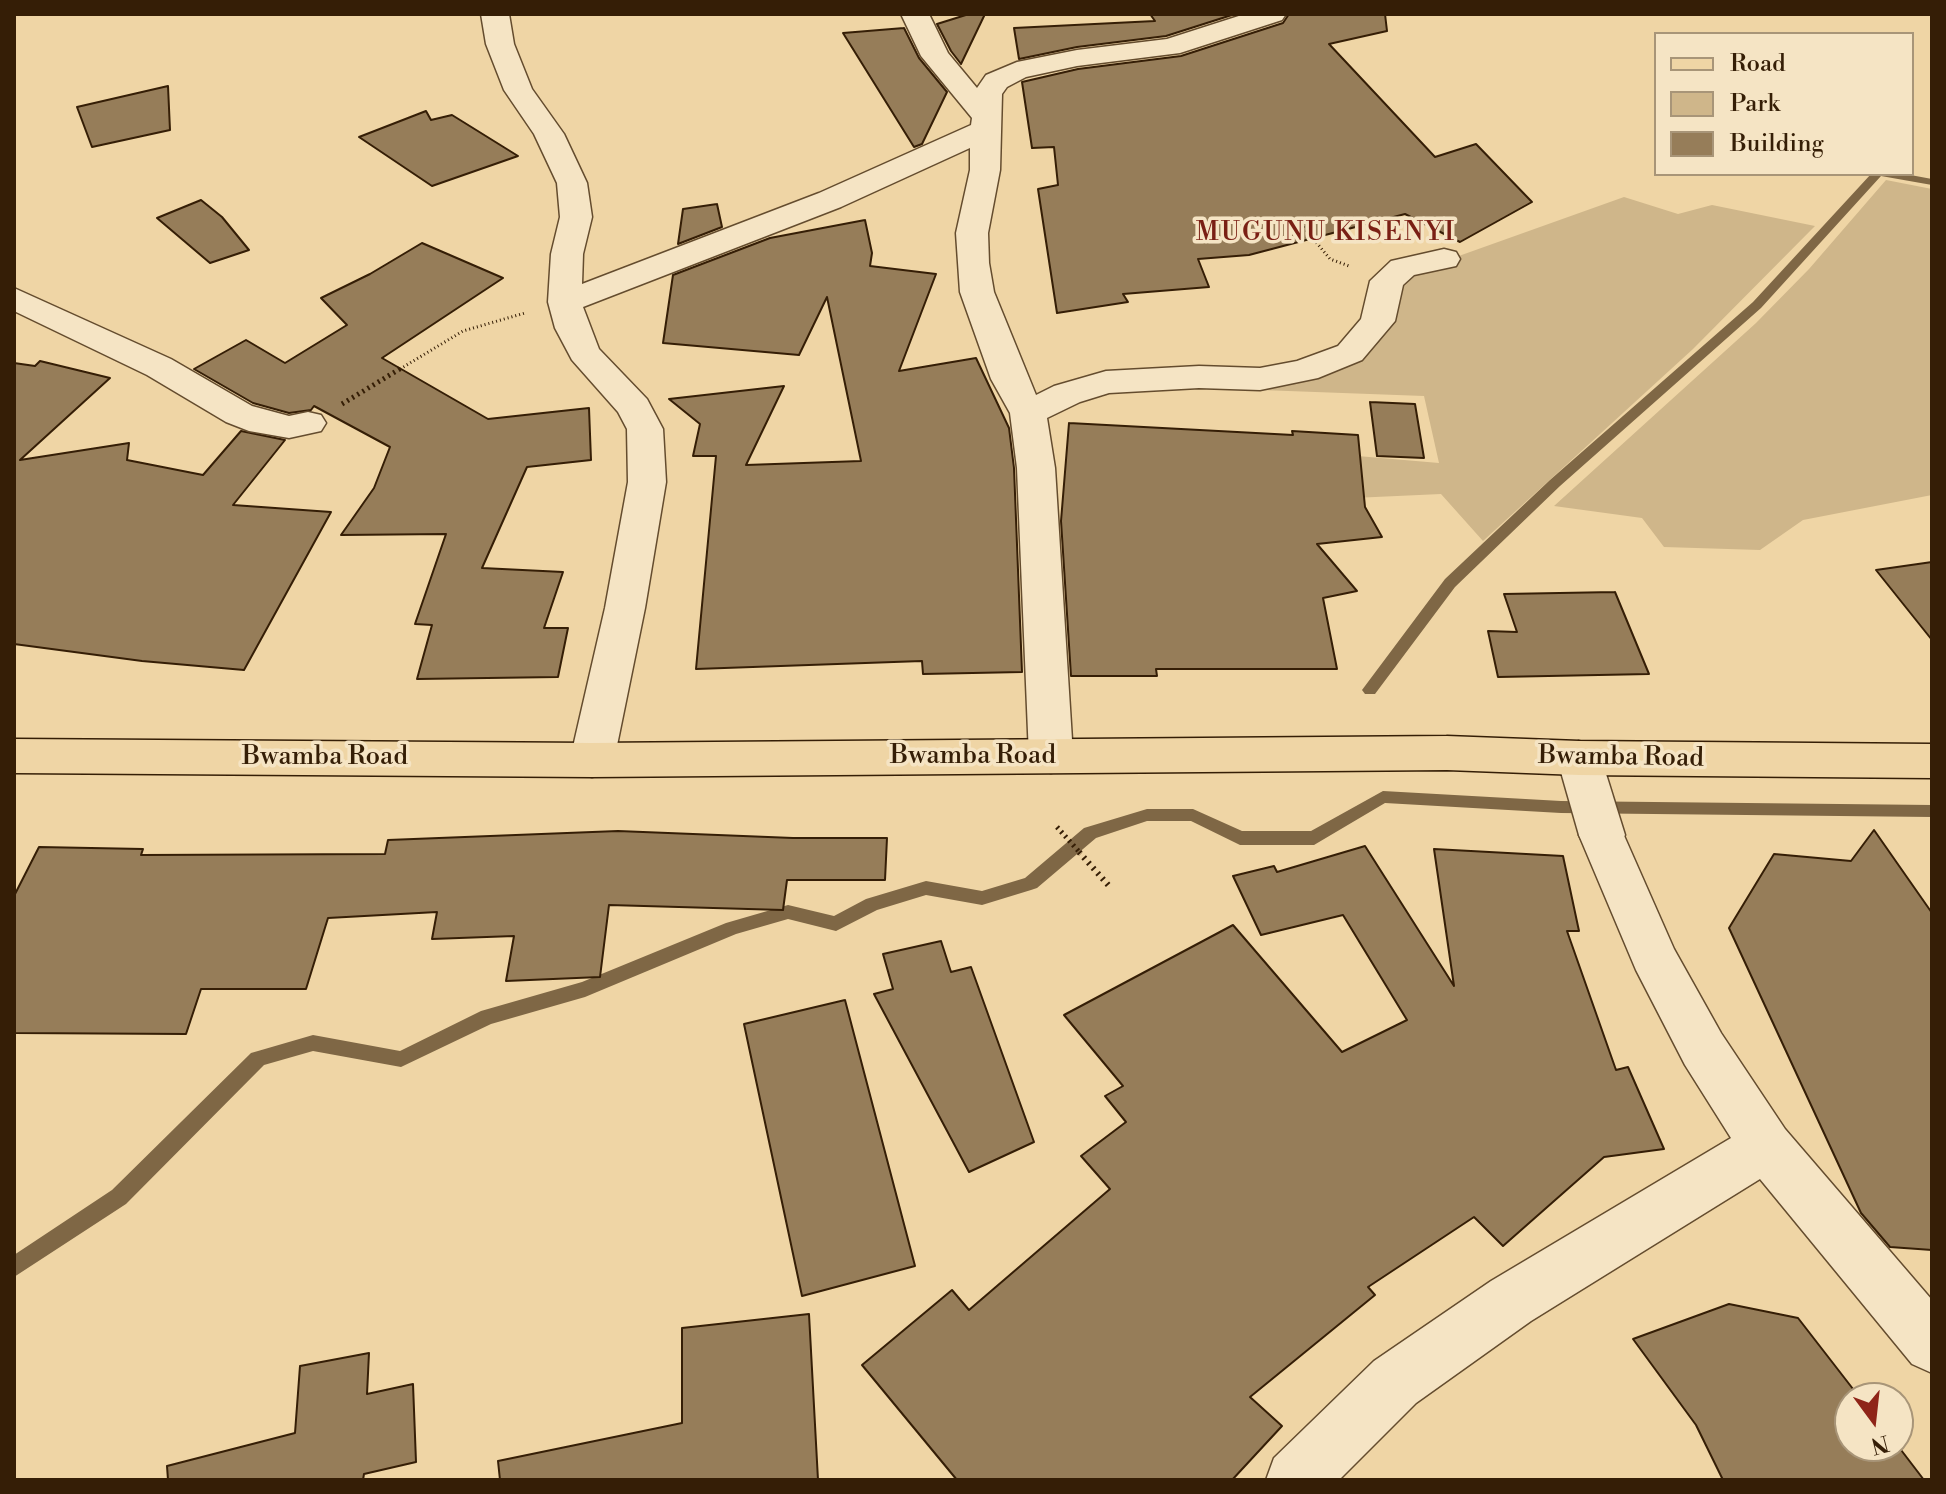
<!DOCTYPE html>
<html>
<head>
<meta charset="utf-8">
<style>
  body { margin:0 }
  #map { position:relative; width:1946px; height:1494px; overflow:hidden; background:#efd5a5; font-family:"Libre Bodoni",serif }
  canvas { display:block }
  .frame { position:absolute; inset:0; border:16px solid #351e06; pointer-events:none }
  .legend { position:absolute; left:1654px; top:32px; width:260px; height:144px; box-sizing:border-box; background:#f5e4c4; border:2px solid #a89578; margin:0; padding:10px 14px; list-style:none; font-size:24px; color:#351e06 }
  .legend li { display:flex; align-items:center; gap:16px; height:40px }
  .legend b { width:40px; border:2px solid #a89578 }
  .north { position:absolute; left:1834px; top:1382px; width:80px; height:80px; box-sizing:border-box; background:#f5e4c4; border:2px solid #a89578; border-radius:50%; rotate:165deg; font-size:22px; font-weight:700; line-height:32px; text-align:center; color:#351e06 }
  .north::after { content:''; display:block; margin:auto; width:28px; height:36px; background:#8f2418; clip-path:polygon(50% 0,100% 100%,50% 72%,0 100%) }
</style>
</head>
<body>
<div id="map">
<canvas width="1946" height="1494"></canvas>
<div class="frame"></div>
<ul class="legend">
<li><b style="height:10px;background:#efd5a5"></b>Road</li>
<li><b style="height:22px;background:#cfb68a"></b>Park</li>
<li><b style="height:22px;background:#967d59"></b>Building</li>
</ul>
<div class="north">N</div>
</div>
<script>
const g = document.querySelector('canvas').getContext('2d');
g.lineJoin = 'round';
function paint(path, color) { g.fillStyle = color; g.fill(path, 'evenodd'); }
const toPath = rows => new Path2D(rows.map(r => 'M' + r).join(''));
function stroke(path, color, width, dash) { g.strokeStyle = color; g.lineWidth = width; g.lineCap = dash ? 'butt' : 'round'; g.setLineDash(dash || []); g.stroke(path); }
function label(font, color, halo, rows, align = 'center') {
  g.font = font + ' "Libre Bodoni",serif'; g.lineWidth = 7; g.setLineDash([]); g.textBaseline = 'middle'; g.strokeStyle = halo; g.fillStyle = color; for (const [text, x, y, turn = 0] of rows) {
    g.save(); g.translate(x, y); g.rotate((+turn || 0) * Math.PI / 180); g.textAlign = isNaN(turn) ? turn : align; if (halo) g.strokeText(text, 0, 0); g.fillText(text, 0, 0); g.restore();
  }
}
const green = toPath([
  [1886,180,1932,189,1932,495,1803,520,1760,550,1664,547,1642,518,1554,506,1756,323,1809,269],
  [1624,197,1678,214,1712,205,1815,226,1693,349,1483,541,1441,494,1353,498,1241,446,1439,463,1424,396,1234,389,1312,364,1365,334,1396,264,1442,248,1456,257]
]);
const stream = toPath([
  [1871,174,1905,174,1932,179,1932,185,1881,176,1761,308,1560,486,1455,587,1375,694,1365,694,1362,690,1365,686,1445,579,1550,480,1753,302,1871,174],
  [1383,791,1561,801,1932,805,1932,817,1561,813,1385,803,1314,845,1240,845,1191,821,1147,821,1096,838,1037,888,1031,890,982,905,926,895,877,910,836,931,788,919,736,934,585,997,491,1024,401,1067,313,1051,264,1065,126,1204,14,1277,14,1255,112,1190,251,1053,258,1051,313,1035,400,1051,481,1011,582,982,726,923,788,905,834,916,866,899,926,881,982,891,1025,878,1084,828,1147,809,1193,809,1242,831,1311,831,1383,791]
]);
const building = toPath([
  [969,14,985,14,961,64,951,51,937,24,969,14],
  [1150,14,1235,14,1166,36,1077,47,1019,59,1014,28,1155,21,1150,14],
  [1289,14,1385,14,1387,31,1329,44,1435,157,1476,144,1532,202,1460,242,1405,214,1249,255,1198,259,1209,287,1123,294,1128,302,1057,313,1038,189,1058,185,1054,147,1032,148,1022,82,1078,69,1181,56,1283,23,1289,14],
  [904,28,919,58,947,92,922,144,914,147,843,33,904,28],
  [168,86,170,130,92,147,77,107,168,86],
  [426,111,431,120,452,115,518,156,432,186,359,137,426,111],
  [201,200,222,217,249,250,210,263,157,218,201,200],
  [717,204,722,227,678,244,683,209,717,204],
  [865,220,872,253,870,266,936,274,899,371,976,358,1009,428,1014,468,1022,672,923,674,922,661,696,669,716,456,693,456,700,424,669,399,784,386,746,465,861,461,827,297,799,355,663,343,673,275,770,238,865,220],
  [422,243,503,278,382,358,488,419,589,408,591,460,527,467,482,568,563,572,544,628,568,628,558,677,417,679,432,625,415,624,446,534,341,535,374,488,390,447,314,406,311,410,289,413,253,403,194,369,246,340,285,363,347,325,321,298,370,274,422,243],
  [40,361,110,378,20,460,129,443,127,460,203,475,241,431,285,440,233,505,331,512,244,670,142,661,14,644,14,363,35,366,40,361],
  [1370,402,1415,404,1424,458,1377,456,1370,402],
  [1069,423,1293,435,1292,431,1358,435,1365,507,1382,537,1317,544,1357,591,1323,598,1337,669,1156,669,1157,676,1071,676,1061,521,1069,423],
  [1932,562,1932,640,1876,570,1932,562],
  [1615,592,1649,674,1498,677,1488,631,1517,632,1504,594,1615,592],
  [1874,830,1932,913,1932,1250,1890,1247,1861,1213,1729,928,1774,854,1851,861,1874,830],
  [618,831,793,838,887,838,885,880,787,880,783,910,609,905,600,977,506,981,514,936,432,939,437,912,328,918,306,989,201,989,186,1034,14,1033,14,896,39,847,143,849,141,855,385,854,388,840,618,831],
  [1365,846,1454,986,1434,849,1563,856,1579,931,1567,931,1616,1070,1628,1067,1664,1149,1604,1157,1503,1246,1474,1217,1368,1287,1375,1295,1250,1397,1282,1426,1232,1480,957,1480,862,1365,952,1290,969,1310,1110,1189,1081,1156,1126,1122,1105,1096,1123,1086,1064,1015,1233,925,1342,1052,1407,1020,1343,915,1261,935,1233,876,1274,866,1277,872,1365,846],
  [941,941,951,972,971,967,1034,1142,969,1172,874,994,893,989,883,954,941,941],
  [845,1000,915,1266,802,1296,744,1024,845,1000],
  [1729,1304,1798,1318,1860,1398,1850,1398,1850,1446,1898,1446,1924,1480,1723,1480,1696,1425,1633,1339,1729,1304],
  [809,1314,818,1480,500,1480,498,1461,682,1423,682,1328,809,1314],
  [369,1353,367,1394,413,1384,416,1462,364,1474,363,1480,168,1480,167,1466,295,1433,300,1366,369,1353]
]);
const pathFar2 = toPath([
  [1301,224,1330,259,1349,266],
  [400,369,463,331,525,313]
]);
const pathFar1 = toPath([
  [342,404,403,367],
  [1057,827,1081,854]
]);
const path = toPath([
  [1079,852,1110,887]
]);
const minor = toPath([
  [481,14,509,14,514,44,532,89,564,134,587,183,592,217,583,254,582,284,819,193,971,125,972,118,921,56,901,14,929,14,948,53,977,88,986,75,1017,62,1077,50,1167,39,1245,14,1286,14,1282,20,1180,53,1077,66,1026,77,1007,87,1002,94,1000,170,988,233,989,263,994,292,1036,395,1054,386,1106,371,1199,366,1260,368,1297,361,1338,346,1361,319,1370,281,1391,261,1444,249,1456,252,1460,259,1456,266,1414,275,1403,285,1395,321,1362,360,1318,378,1260,390,1199,388,1109,393,1080,402,1047,418,1055,468,1073,756,1067,768,1051,773,1035,768,1029,756,1017,468,1010,413,991,379,960,292,956,233,970,170,970,148,841,207,583,307,599,349,647,399,663,429,666,482,645,608,614,760,608,772,592,777,576,772,570,760,605,608,628,482,627,429,618,412,572,360,555,328,548,302,551,254,560,217,557,183,534,134,504,90,486,44,481,14],
  [14,288,171,359,252,406,289,416,308,412,321,415,326,423,321,431,289,438,249,431,226,422,147,375,14,311,14,288],
  [1602,817,1618,822,1674,949,1721,1033,1785,1129,1932,1300,1932,1373,1912,1364,1760,1179,1531,1321,1416,1403,1339,1480,1266,1480,1274,1458,1374,1361,1491,1281,1731,1138,1685,1065,1636,970,1579,835,1586,822,1602,817]
]);
const tertiary = toPath([
  [1579,741,1595,746,1601,758,1625,835,1618,848,1602,853,1586,848,1579,835,1557,758,1563,746,1579,741]
]);
const primary = toPath([
  [1447,736,1579,741,1932,744,1932,778,1579,775,1447,770,592,777,14,773,14,739,592,743,1447,736]
]);
const farQuarternames = [
  ["MUGUNU KISENYI",1326,234]
];
const streetNames = [
  ["Bwamba Road",973,757],
  ["Bwamba Road",325,758],
  ["Bwamba Road",1621,758,1]
];
paint(green, '#cfb68a');
paint(stream, '#7f6745');
paint(building, '#967d59');
stroke(building, '#351e06', 2);
stroke(minor, '#644c2e', 3);
stroke(tertiary, '#644c2e', 3);
stroke(primary, '#351e06', 3);
stroke(pathFar2, '#351e06', 3, [1, 3]);
stroke(pathFar1, '#351e06', 5, [2, 4]);
stroke(path, '#351e06', 6, [2, 5]);
paint(minor, '#f5e4c4');
paint(tertiary, '#f5e4c4');
paint(primary, '#efd5a5');
g.letterSpacing = '2px';
label('26px', '#7a1f14', '#f5e4c4', farQuarternames);
g.letterSpacing = '0px';
label('26px', '#351e06', '#f5e4c4', streetNames);
</script>
</body>
</html>
